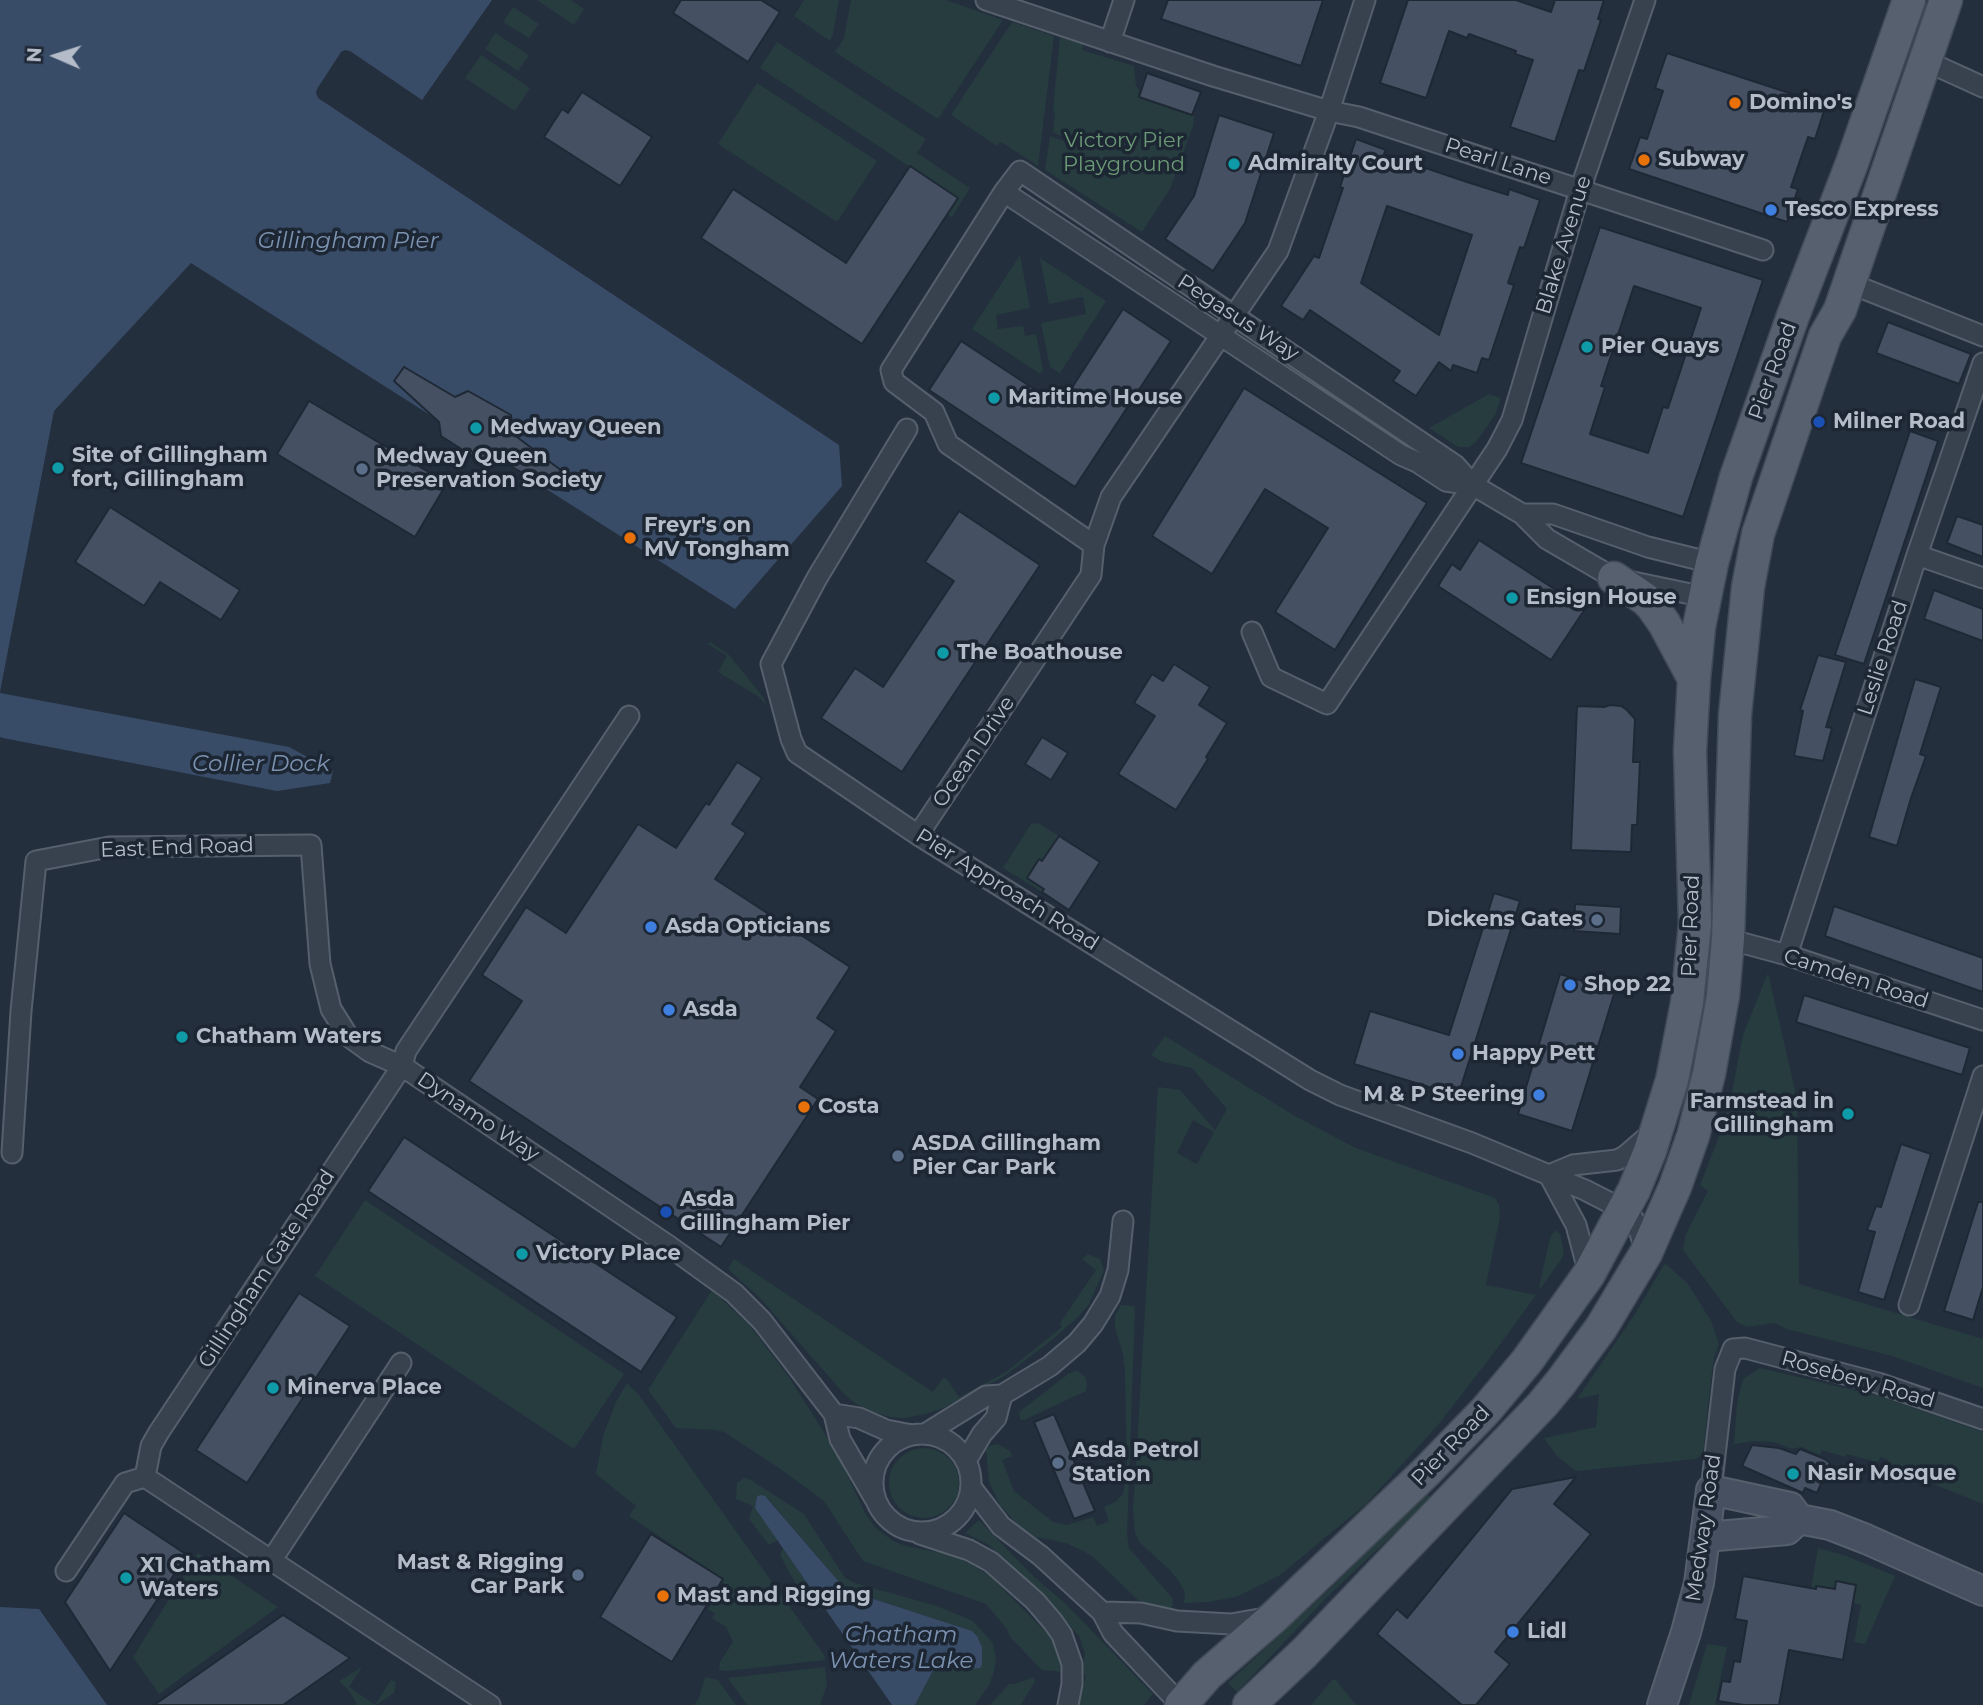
<!DOCTYPE html>
<html>
<head>
<meta charset="utf-8">
<style>
  body { margin:0 }
  #map { position:relative; width:1983px; height:1705px; overflow:hidden; background:#242f3e; font-family:Montserrat,sans-serif }
  canvas { display:block }
  .north { position:absolute; left:21px; top:21px; width:70px; height:70px; -webkit-text-stroke:5px #1d2633; paint-order:stroke; rotate:273deg; font-size:19px; font-weight:700; line-height:28px; text-align:center; color:#b4bcc9 }
  .north::after { content:''; display:block; margin:auto; width:24px; height:32px; background:#b4bcc9; clip-path:polygon(50% 0,100% 100%,50% 72%,0 100%) }
</style>
</head>
<body>
<div id="map">
<canvas width="1983" height="1705"></canvas>
<div class="north">N</div>
</div>
<script>
const g = document.querySelector('canvas').getContext('2d');
g.lineJoin = 'round';
function paint(path, color) { g.fillStyle = color; g.fill(path, 'evenodd'); }
const toPath = rows => new Path2D(rows.map(r => 'M' + r).join(''));
function stroke(path, color, width, dash) { g.strokeStyle = color; g.lineWidth = width; g.lineCap = dash ? 'butt' : 'round'; g.setLineDash(dash || []); g.stroke(path); }
function label(font, color, halo, rows, align = 'center') {
  g.font = font + ' Montserrat,sans-serif'; g.lineWidth = 7; g.setLineDash([]); g.textBaseline = 'middle'; g.strokeStyle = halo; g.fillStyle = color; for (const [text, x, y, turn = 0] of rows) {
    g.save(); g.translate(x, y); g.rotate((+turn || 0) * Math.PI / 180); g.textAlign = isNaN(turn) ? turn : align; if (halo) g.strokeText(text, 0, 0); g.fillText(text, 0, 0); g.restore();
  }
}
const green = toPath([
  [537,0,571,0,584,9,574,25],
  [804,0,839,0,833,34,830,41,794,16],
  [851,0,946,0,1003,20,938,119,835,52,844,38],
  [513,7,539,24,529,38,503,22],
  [1012,22,1054,36,1038,166,1001,142,997,146,951,115],
  [495,33,529,55,518,71,485,49],
  [1060,37,1083,44,1082,50,1134,66,1136,86,1139,90,1138,97,1194,116,1193,126,1170,189,1142,232,1045,170,1050,136,1069,143,1069,141,1068,139,1053,132,1055,113,1053,110],
  [777,42,926,139,917,153,970,188,952,217,947,214,957,198,760,68],
  [481,55,530,88,515,111,465,78],
  [757,83,877,161,837,222,718,144],
  [1020,255,1030,308,996,315,998,329,1023,326,1025,336,1036,334,1043,370,1040,374,972,329],
  [1040,258,1106,301,1060,373,1050,367,1041,323,1086,314,1083,297,1049,304],
  [1489,394,1501,398,1495,415,1476,442,1469,447,1458,447,1429,428],
  [710,642,729,655,764,698,766,705,758,696,718,672,727,656,708,644],
  [1038,823,1059,836,1042,861,1039,860,1027,878,1044,889,1042,892,1003,868,1031,824],
  [1768,973,1797,1099,1799,1284,1983,1339,1983,1388,1892,1356,1787,1329,1774,1323,1747,1327,1737,1322,1683,1250,1685,1236,1708,1191,1700,1185,1722,1129,1732,1092,1743,1035],
  [1165,1036,1295,1116,1356,1148,1495,1198,1499,1205,1500,1217,1486,1285,1536,1295,1496,1350,1438,1425,1366,1504,1280,1575,1236,1597,1208,1602,1184,1603,1185,1593,1180,1583,1170,1570,1139,1542,1135,1532,1133,1511,1136,1463,1158,1087,1180,1090,1215,1130,1227,1109,1192,1068,1163,1062,1151,1055],
  [1193,1120,1214,1132,1197,1164,1177,1153],
  [365,1200,624,1374,574,1449,315,1276],
  [1555,1230,1560,1234,1564,1252,1562,1258,1541,1288,1539,1287,1550,1238],
  [1088,1254,1100,1259,1104,1270,1089,1304,1077,1318,1052,1340,1003,1377,943,1408,926,1414,905,1418,890,1417,873,1412,856,1404,845,1395,760,1298,728,1269,734,1259,933,1392,943,1378,946,1378,959,1397,1006,1372,1062,1327,1060,1323,1096,1270,1082,1259],
  [1665,1263,1688,1284,1711,1321,1719,1344,1714,1357,1711,1379,1703,1454,1696,1459,1576,1471,1557,1456,1544,1438,1596,1427,1599,1394,1577,1399,1635,1314],
  [712,1290,750,1326,789,1377,825,1434,840,1459,865,1513,875,1527,893,1541,906,1546,952,1555,972,1565,990,1576,1048,1634,1059,1653,1064,1672,1042,1670,1010,1637,1007,1629,986,1604,863,1561,824,1501,779,1468,724,1432,715,1430,676,1428,648,1390],
  [1121,1305,1134,1306,1135,1308,1127,1534,1129,1548,1173,1599,1172,1612,1138,1600,1092,1556,1083,1551,1066,1543,1036,1537,1018,1525,1000,1505,989,1482,986,1450,990,1446,998,1444,1010,1451,1012,1456,1002,1460,1014,1491,1053,1522,1067,1525,1093,1517,1097,1526,1109,1521,1104,1507,1115,1502,1123,1494,1127,1473,1125,1372,1123,1355,1115,1327,1115,1316],
  [1760,1368,1879,1396,1983,1432,1983,1504,1906,1473,1908,1469,1887,1463,1888,1460,1880,1457,1878,1462,1846,1454,1845,1457,1822,1450,1820,1455,1801,1447,1792,1449,1774,1442,1752,1441,1734,1444,1737,1403,1743,1379],
  [1075,1371,1079,1372,1085,1377,1087,1383,1086,1391,1024,1420,1020,1419,1019,1412,1068,1374],
  [627,1383,639,1395,824,1655,825,1660,727,1671,719,1670,720,1662,733,1642,726,1627,712,1618,715,1614,708,1609,725,1584,722,1582,723,1579,629,1516,636,1506,596,1474,603,1436,616,1402],
  '889 1483a35 35 0 1 1 70 0a35 35 0 1 1-70 0Z',
  [744,1478,749,1479,804,1514,845,1578,855,1583,937,1606,973,1621,993,1643,996,1659,994,1672,989,1685,975,1705,915,1705,939,1659,944,1655,959,1653,969,1657,970,1666,973,1669,982,1665,982,1647,977,1636,972,1631,846,1590,769,1500,761,1495,757,1496,755,1508,778,1540,769,1545,749,1519,753,1506,736,1499,737,1483],
  [1426,1493,1432,1498,1330,1594,1237,1692,1228,1683,1334,1585],
  [979,1520,1033,1576,1066,1604,1153,1694,1144,1705,1077,1705,1086,1676,1084,1675,1083,1666,1085,1654,1079,1636,1041,1594,989,1545,965,1533],
  [783,1548,818,1598,815,1608,804,1591,794,1581,780,1555],
  [1818,1548,1844,1555,1895,1576,1865,1644,1854,1642,1861,1605,1853,1603,1856,1585,1836,1581,1835,1589,1817,1586,1814,1604,1811,1589],
  [198,1553,278,1607,159,1694,133,1657],
  [1707,1644,1727,1647,1715,1705,1689,1705],
  [362,1667,349,1687,375,1705,391,1680,396,1682,394,1693,376,1705,357,1705,350,1692,339,1681],
  [825,1667,827,1685,820,1705,747,1705,728,1678],
  [705,1677,718,1680,736,1705,694,1705,699,1698],
  [1033,1677,1035,1681,1021,1705,990,1705,1009,1684,1015,1684],
  [1332,1680,1336,1680,1356,1705,1311,1705]
]);
const water = toPath([
  [0,0,492,0,422,100,350,51,345,50,341,52,317,89,316,93,318,98,839,445,842,486,735,609,191,263,54,411,0,692],
  [0,693,289,747,333,771,330,783,277,791,3,738,0,737],
  [761,1495,765,1496,846,1590,972,1631,977,1636,982,1647,982,1665,980,1668,973,1669,970,1665,969,1657,959,1653,944,1655,939,1659,915,1705,892,1705,755,1508,757,1496],
  [0,1607,39,1609,107,1705,0,1705]
]);
const building = toPath([
  [681,0,761,0,780,12,748,62,673,13,681,0],
  [1168,0,1323,0,1301,66,1161,19,1168,0],
  [1408,0,1516,0,1551,12,1555,0,1604,0,1598,19,1601,20,1584,71,1579,70,1555,142,1510,127,1533,60,1515,54,1516,51,1469,34,1467,38,1449,31,1426,98,1380,83,1408,0],
  [1667,53,1826,105,1815,139,1808,137,1791,187,1798,189,1787,222,1629,169,1640,137,1647,139,1663,91,1655,88,1667,53],
  [1147,73,1201,92,1192,115,1139,97,1147,73],
  [582,92,652,137,620,186,544,137,562,109,568,113,582,92],
  [1219,115,1274,133,1245,223,1213,271,1165,239,1194,196,1219,115],
  [1356,139,1386,150,1384,154,1467,182,1508,195,1509,189,1540,200,1524,248,1520,247,1508,283,1514,285,1489,360,1482,358,1477,373,1453,365,1451,371,1439,362,1416,396,1393,381,1400,371,1310,310,1303,320,1281,306,1314,256,1319,258,1343,188,1340,187,1356,139],
  [1387,206,1472,235,1439,335,1361,283,1387,206],
  [910,166,958,198,862,344,701,238,733,189,846,263,910,166],
  [1600,227,1763,280,1683,517,1521,463,1600,227],
  [1634,286,1701,308,1668,408,1663,407,1648,453,1590,434,1605,387,1601,386,1634,286],
  [1123,309,1171,341,1075,487,929,390,961,341,1060,406,1123,309],
  [1888,322,1971,354,1959,384,1876,353,1888,322],
  [404,367,455,397,468,391,511,415,513,434,566,474,569,491,551,489,498,459,480,461,441,436,439,422,394,381,404,367],
  [1244,388,1427,503,1335,650,1275,612,1328,528,1265,489,1212,574,1152,536,1244,388],
  [309,401,447,483,415,537,277,454,309,401],
  [1910,431,1938,441,1864,664,1835,655,1910,431],
  [110,507,240,590,221,620,160,582,144,606,75,562,110,507],
  [959,511,1040,565,902,772,821,718,855,668,883,687,954,581,925,562,959,511],
  [1957,516,1983,525,1983,557,1947,543,1957,516],
  [1479,540,1585,609,1551,660,1438,586,1452,564,1460,570,1479,540],
  [1934,590,1983,609,1983,641,1924,619,1934,590],
  [1818,655,1846,662,1826,727,1832,728,1823,761,1794,756,1803,711,1800,710,1818,655],
  [1174,664,1210,687,1199,705,1227,723,1206,757,1208,759,1176,810,1118,774,1155,716,1134,703,1152,674,1163,681,1174,664],
  [1915,679,1941,687,1920,754,1926,756,1911,798,1897,846,1869,837,1915,679],
  [1610,705,1621,706,1627,710,1635,719,1633,762,1640,762,1637,825,1632,825,1631,852,1571,850,1577,706,1604,707,1610,705],
  [1042,737,1068,753,1051,780,1025,764,1042,737],
  [737,762,762,778,732,824,746,833,715,879,850,967,817,1018,836,1031,800,1087,818,1099,721,1247,469,1081,522,1001,482,975,526,907,566,933,638,824,676,848,706,803,709,805,737,762],
  [1059,836,1100,862,1069,910,1042,892,1044,889,1027,878,1039,859,1042,861,1059,836],
  [1494,893,1520,901,1458,1096,1354,1064,1370,1011,1449,1035,1494,893],
  [1575,904,1621,907,1620,934,1574,931,1575,904],
  [1834,906,1983,958,1983,992,1825,936,1834,906],
  [1560,974,1615,991,1572,1131,1518,1114,1560,974],
  [1804,995,1970,1048,1962,1075,1796,1022,1804,995],
  [404,1137,677,1317,641,1372,368,1191,404,1137],
  [1901,1144,1931,1154,1884,1300,1858,1292,1875,1232,1867,1230,1876,1206,1881,1207,1901,1144],
  [1978,1202,1983,1202,1983,1287,1973,1320,1944,1311,1978,1202],
  [299,1293,350,1326,247,1483,196,1450,299,1293],
  [1054,1414,1095,1511,1074,1519,1034,1422,1054,1414],
  [1752,1445,1779,1448,1796,1454,1800,1449,1825,1459,1830,1463,1817,1493,1805,1488,1803,1493,1742,1466,1752,1445],
  [1576,1477,1554,1504,1591,1534,1495,1652,1510,1664,1476,1705,1462,1705,1377,1634,1397,1609,1407,1618,1512,1489,1576,1477],
  [124,1513,187,1555,110,1671,65,1602,124,1513],
  [651,1534,723,1579,672,1662,600,1617,651,1534],
  [1743,1576,1816,1589,1816,1586,1835,1589,1836,1581,1856,1585,1843,1660,1789,1650,1779,1705,1744,1705,1718,1701,1722,1681,1730,1682,1734,1661,1740,1662,1747,1621,1735,1619,1743,1576],
  [283,1615,350,1658,283,1705,154,1705,283,1615]
]);
const street = toPath([
  [986,0,1213,76,1329,111,1359,117,1763,250],
  [1110,42,1124,0],
  [1926,61,1983,87],
  [1004,192,1401,455,1417,462,1446,481,1473,485],
  [1849,283,1983,336],
  [907,429,817,578,771,664,791,739,797,753,918,835,1310,1080,1340,1095,1472,1143,1585,1190,1624,1210,1634,1220,1640,1233,1646,1253],
  [1522,514,1553,514,1648,547,1712,563],
  [1094,545,948,444,934,412,894,382,891,370,1004,192,1020,171,1455,465,1473,485,1522,514,1547,539,1614,578,1705,597],
  [1917,555,1983,578],
  [1252,632,1271,677,1327,704,1497,449,1512,420,1580,190,1645,0],
  [629,716,406,1051,402,1066,669,1246,734,1293,762,1321,834,1414,840,1439,875,1499],
  [918,835,1091,575,1094,545,1111,497,1278,251,1329,111,1365,0],
  [1728,939,1787,955,1983,1020],
  [1787,955,1917,555,1983,363],
  [12,1153,21,1011,36,861,109,847,311,845,320,964,331,1009,348,1036,370,1052,402,1066,159,1432,151,1446,145,1477],
  [1549,1175,1573,1165,1617,1160,1625,1156,1654,1131],
  [1549,1175,1576,1225,1589,1274],
  [1909,1305,1983,1076],
  [834,1414,859,1418,886,1430,912,1435],
  '873 1483a49 49 0 1 1 98 0a49 49 0 1 1-98 0Z',
  [925,1434,986,1396,1002,1395,1050,1366,1077,1343,1093,1324,1110,1296,1118,1270,1123,1221],
  [966,1461,982,1434,996,1418,1002,1395],
  [145,1477,490,1705],
  [971,1487,1001,1526,1041,1556,1102,1612,1113,1633,1181,1705],
  [1711,1490,1725,1369,1733,1349,1745,1348,1878,1383,1983,1419],
  [920,1534,969,1550,991,1562,1035,1601,1053,1622,1062,1635,1072,1664,1072,1684,1068,1705],
  [271,1561,401,1363],
  [66,1571,125,1483,145,1477],
  [1102,1612,1141,1613,1177,1621,1231,1624,1271,1617]
]);
const secondary = toPath([
  [1705,1537,1787,1530,1799,1519],
  [1662,1705,1686,1632,1699,1583,1711,1490,1790,1507,1799,1519,1830,1525,1866,1539,1983,1591]
]);
const primary = toPath([
  [1614,578,1645,599,1652,606,1664,623,1694,679],
  [1181,1705,1207,1675,1274,1617,1427,1471,1486,1410,1527,1361,1589,1274,1634,1190,1650,1151,1672,1080,1687,1003,1695,924,1690,751,1694,679,1699,627,1712,563,1736,477,1793,316,1852,163,1909,0],
  [1249,1705,1304,1653,1542,1405,1561,1382,1601,1328,1646,1253,1675,1187,1693,1136,1709,1074,1723,996,1728,939,1735,715,1748,587,1758,534,1825,336,1840,310,1946,0]
]);
const markers = [
  [1735,103,7,"#e8710a"],
  [1644,160,7,"#e8710a"],
  [1234,164,7,"#0f9aa8"],
  [1771,210,7,"#3f7fe0"],
  [1587,347,7,"#0f9aa8"],
  [994,398,7,"#0f9aa8"],
  [1819,422,7,"#1a4fb4"],
  [476,428,7,"#0f9aa8"],
  [58,468,7,"#0f9aa8"],
  [362,469,7,"#5c6f8a"],
  [630,538,7,"#e8710a"],
  [1512,598,7,"#0f9aa8"],
  [943,653,7,"#0f9aa8"],
  [1597,920,7,"#5c6f8a"],
  [651,927,7,"#3f7fe0"],
  [1570,985,7,"#3f7fe0"],
  [669,1010,7,"#3f7fe0"],
  [182,1037,7,"#0f9aa8"],
  [1458,1054,7,"#3f7fe0"],
  [1539,1095,7,"#3f7fe0"],
  [804,1107,7,"#e8710a"],
  [1848,1114,7,"#0f9aa8"],
  [898,1156,7,"#5c6f8a"],
  [666,1212,7,"#1a4fb4"],
  [522,1254,7,"#0f9aa8"],
  [273,1388,7,"#0f9aa8"],
  [1058,1463,7,"#5c6f8a"],
  [1793,1474,7,"#0f9aa8"],
  [578,1575,7,"#5c6f8a"],
  [126,1578,7,"#0f9aa8"],
  [663,1596,7,"#e8710a"],
  [1513,1632,7,"#3f7fe0"]
];
const poiNames = [
  ["Domino's",1749,103],
  ["Subway",1658,160],
  ["Admiralty Court",1248,164],
  ["Tesco Express",1785,210],
  ["Pier Quays",1601,347],
  ["Maritime House",1008,398],
  ["Milner Road",1833,422],
  ["Medway Queen",490,428],
  ["Site of Gillingham",72,456],
  ["fort, Gillingham",72,480],
  ["Medway Queen",376,457],
  ["Preservation Society",376,481],
  ["Freyr's on",644,526],
  ["MV Tongham",644,550],
  ["Ensign House",1526,598],
  ["The Boathouse",957,653],
  ["Dickens Gates",1583,920,"right"],
  ["Asda Opticians",665,927],
  ["Shop 22",1584,985],
  ["Asda",683,1010],
  ["Chatham Waters",196,1037],
  ["Happy Pett",1472,1054],
  ["M & P Steering",1525,1095,"right"],
  ["Farmstead in",1834,1102,"right"],
  ["Gillingham",1834,1126,"right"],
  ["Costa",818,1107],
  ["ASDA Gillingham",912,1144],
  ["Pier Car Park",912,1168],
  ["Asda",680,1200],
  ["Gillingham Pier",680,1224],
  ["Victory Place",536,1254],
  ["Minerva Place",287,1388],
  ["Asda Petrol",1072,1451],
  ["Station",1072,1475],
  ["Nasir Mosque",1807,1474],
  ["Mast & Rigging",564,1563,"right"],
  ["Car Park",564,1587,"right"],
  ["X1 Chatham",140,1566],
  ["Waters",140,1590],
  ["Mast and Rigging",677,1596],
  ["Lidl",1527,1632]
];
const parkNames = [
  ["Victory Pier",1124,141],
  ["Playground",1124,165]
];
const streetNames = [
  ["Pearl Lane",1498,162,18],
  ["Blake Avenue",1564,245,-73],
  ["Pegasus Way",1238,318,33],
  ["Pier Road",1773,371,-70],
  ["Leslie Road",1883,658,-72],
  ["Ocean Drive",974,752,-56],
  ["East End Road",177,848,-2],
  ["Pier Approach Road",1007,890,32],
  ["Pier Road",1691,926,-88],
  ["Camden Road",1856,979,18],
  ["Dynamo Way",478,1117,34],
  ["Gillingham Gate Road",267,1269,-57],
  ["Rosebery Road",1858,1380,16],
  ["Pier Road",1451,1446,-46],
  ["Medway Road",1704,1528,-82]
];
const waterNames = [
  ["Gillingham Pier",348,241],
  ["Collier Dock",261,764],
  ["Chatham",901,1635],
  ["Waters Lake",901,1661]
];
paint(green, '#263c3f');
paint(water, '#394c67');
paint(building, '#455162');
stroke(building, '#1f2835', 2);
stroke(street, '#565f6c', 23);
stroke(secondary, '#565f6c', 32);
stroke(primary, '#414a57', 35);
stroke(street, '#38414e', 19);
stroke(secondary, '#465061', 28);
stroke(primary, '#56606e', 32);
for (const [x, y, r, color] of markers) { const dot = new Path2D(); dot.arc(x, y, r, 0, 2 * Math.PI); g.fillStyle = color; g.fill(dot); stroke(dot, '#1d2633', 2.5); }
label('bold 21px', '#b4bcc9', '#1d2633', poiNames, 'left');
label('21px', '#6b9a76', '#1d2633', parkNames);
label('21px', '#b4bcc9', '#1d2633', streetNames);
label('italic 23px', '#7c92b1', '#1d2633', waterNames);
</script>
</body>
</html>
